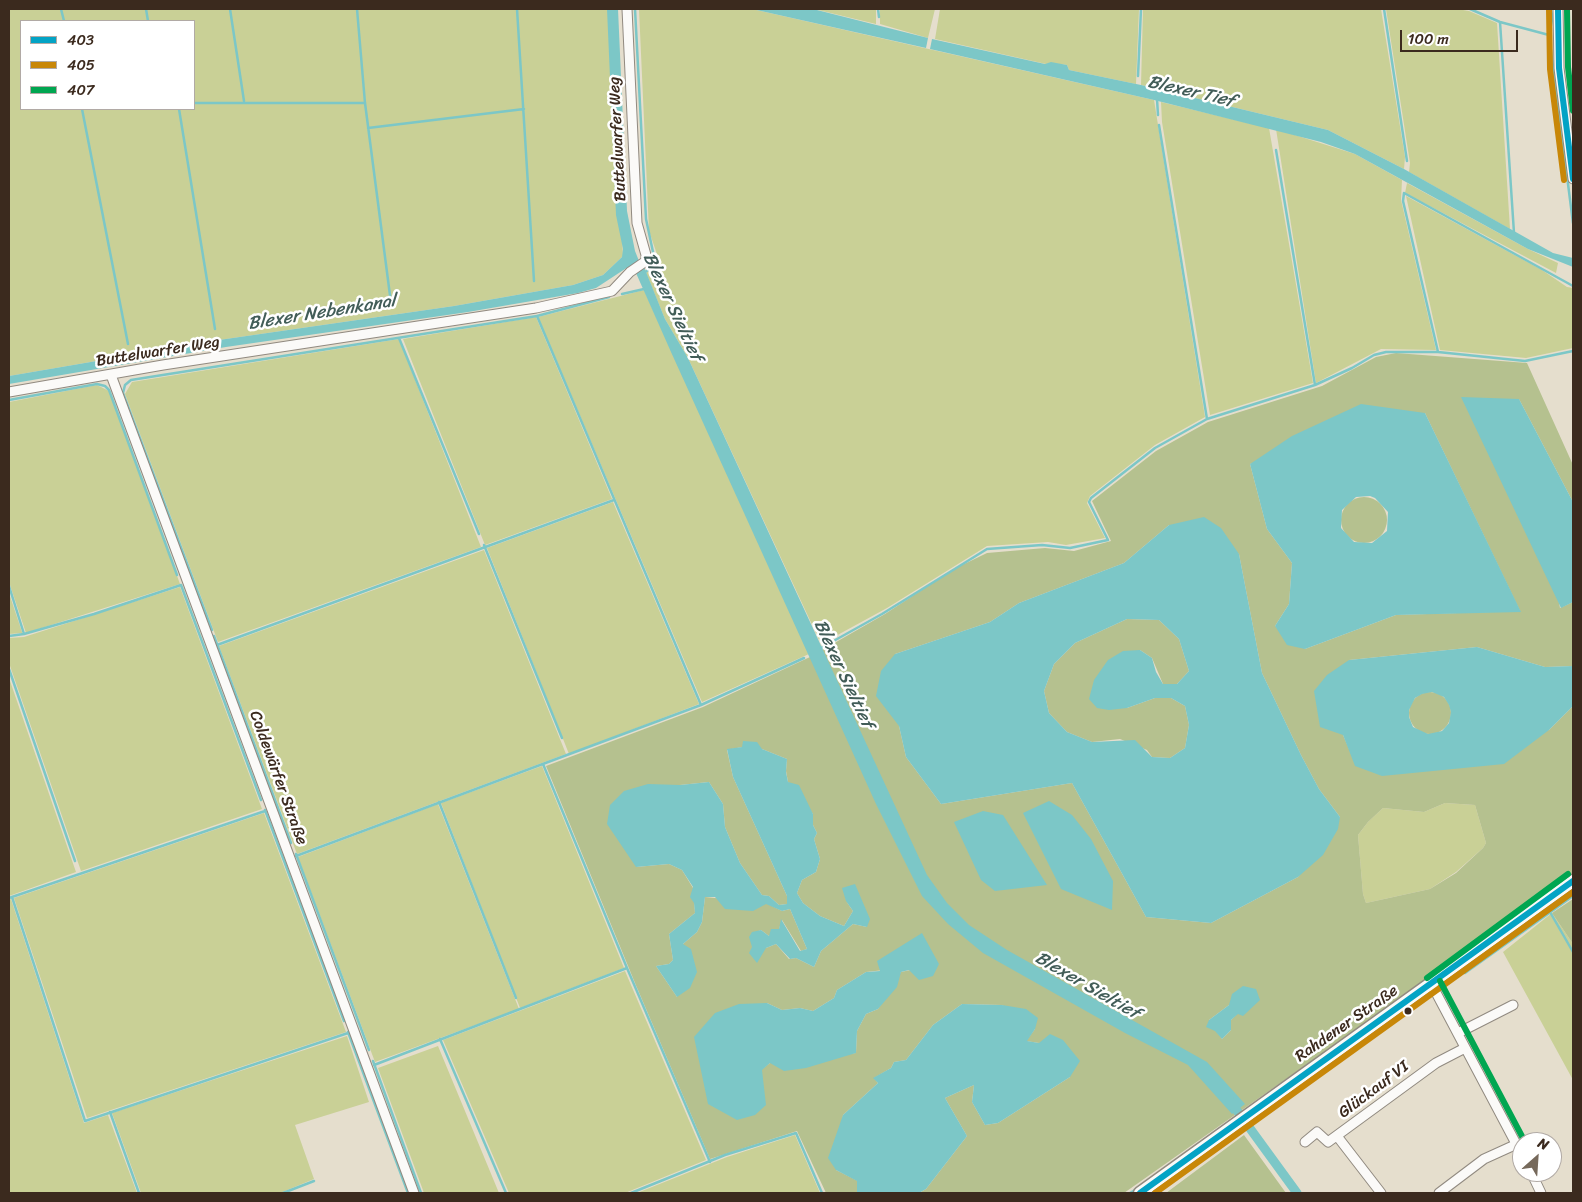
<!DOCTYPE html>
<html>
<head>
<meta charset="utf-8">
<style>
  body { margin:0 }
  #map { position:relative; width:1582px; height:1202px; overflow:hidden; background:#e5decd; font-family:Sriracha,sans-serif }
  canvas { display:block }
  .frame { position:absolute; inset:0; border:10px solid #3b2a1e; pointer-events:none }
  .legend { position:absolute; left:20px; top:20px; width:175px; height:90px; box-sizing:border-box; background:#fff; border:1px solid #b1aaa5; margin:0; padding:6px 9px; list-style:none; font-size:15px; color:#3b2a1e }
  .legend li { display:flex; align-items:center; gap:10px; height:25px }
  .legend b { width:25px; border:1px solid #b1aaa5 }
  .north { position:absolute; left:1512px; top:1132px; width:50px; height:50px; box-sizing:border-box; background:#fff; border:1px solid #b1aaa5; border-radius:50%; rotate:26deg; font-size:14px; font-weight:700; line-height:20px; text-align:center; color:#3b2a1e }
  .north::after { content:''; display:block; margin:auto; width:18px; height:22px; background:#76695b; clip-path:polygon(50% 0,100% 100%,50% 72%,0 100%) }
  .scale { position:absolute; left:1400px; top:30px; width:118px; height:22px; box-sizing:border-box; border:2px solid #3b2a1e; border-top:0; padding-left:6px; font-size:15px; line-height:18px; white-space:nowrap; color:#3b2a1e; -webkit-text-stroke:4px #fff; paint-order:stroke }
</style>
</head>
<body>
<div id="map">
<canvas width="1582" height="1202"></canvas>
<div class="frame"></div>
<ul class="legend">
<li><b style="height:6px;background:#03a3c5"></b>403</li>
<li><b style="height:6px;background:#c88708"></b>405</li>
<li><b style="height:6px;background:#00a651"></b>407</li>
</ul>
<div class="north">N</div>
<div class="scale">100 m</div>
</div>
<script>
const g = document.querySelector('canvas').getContext('2d');
g.lineJoin = 'round';
function paint(path, color) { g.fillStyle = color; g.fill(path, 'evenodd'); }
const toPath = rows => new Path2D(rows.map(r => 'M' + r).join(''));
function stroke(path, color, width, dash) { g.strokeStyle = color; g.lineWidth = width; g.lineCap = dash ? 'butt' : 'round'; g.setLineDash(dash || []); g.stroke(path); }
function label(font, color, halo, rows, align = 'center') {
  g.font = font + ' Sriracha,sans-serif'; g.lineWidth = 5; g.setLineDash([]); g.textBaseline = 'middle'; g.strokeStyle = halo; g.fillStyle = color; for (const [text, x, y, turn = 0] of rows) {
    g.save(); g.translate(x, y); g.rotate((+turn || 0) * Math.PI / 180); g.textAlign = isNaN(turn) ? turn : align; if (halo) g.strokeText(text, 0, 0); g.fillText(text, 0, 0); g.restore();
  }
}
const green = toPath([
  [9,9,610,9,623,256,603,275,573,285,454,306,219,340,9,376],
  [21,21,194,21,194,109,21,109],
  [639,9,752,9,1154,100,1205,417,1155,445,1090,496,1087,503,1105,538,1066,545,1048,542,987,546,887,608,821,644,688,358,665,319,646,273,660,263,649,231],
  [814,9,876,9,876,24],
  [880,9,935,9,928,38,880,24],
  [940,9,1139,9,1136,84,1069,70,1067,65,1051,63,1046,64,935,39],
  [1143,9,1381,9,1405,157,1404,169,1328,130,1141,85],
  [1386,9,1457,9,1469,11,1497,23,1510,229,1409,172,1410,163],
  [1161,102,1269,128,1313,383,1210,415,1162,122],
  [1276,129,1355,154,1402,180,1401,200,1436,350,1381,349,1316,383],
  [1407,183,1528,249,1558,263,1556,273,1405,193],
  [1406,196,1542,270,1567,287,1573,288,1573,348,1526,358,1440,350],
  [644,290,809,654,702,702,538,317],
  [536,317,612,499,485,545,403,339],
  [399,339,481,547,218,642,125,394,132,382],
  [97,385,109,391,180,584,26,633,9,582,9,402],
  [613,502,699,704,569,754,487,548],
  [484,550,566,754,297,854,219,646],
  [180,587,262,809,81,871,9,663,9,638,24,637],
  [9,593,22,632,22,633,9,634],
  [9,678,76,872,9,896],
  [542,766,624,968,520,1008,441,803],
  [1445,803,1475,805,1486,843,1483,848,1456,872,1430,889,1366,903,1363,894,1358,835,1368,822,1383,808,1424,812],
  [438,804,519,1009,375,1062,298,857],
  [264,813,346,1032,87,1118,14,898],
  [11,899,84,1123,108,1115,137,1193,9,1193,9,900],
  [1552,913,1573,944,1573,1080,1503,952],
  [625,971,706,1160,625,1193,509,1193,443,1040],
  [347,1036,369,1102,295,1125,314,1179,280,1193,141,1193,112,1113],
  [438,1046,499,1193,424,1193,378,1068],
  [795,1135,820,1193,637,1193,727,1157]
]);
const forest = toPath([
  [1396,353,1527,363,1573,465,1573,502,1519,399,1560,608,1573,602,1573,666,1545,667,1477,647,1349,660,1343,735,1349,749,1549,730,1573,706,1573,877,1124,1193,919,1193,926,1189,967,1136,945,1098,974,1085,972,1102,985,1125,998,1123,1070,1077,1039,1043,1026,1041,1035,1029,1002,1005,962,1004,933,1025,906,1060,894,1062,891,1068,874,1078,878,1083,843,1115,836,1170,858,1181,857,1193,826,1193,797,1131,710,1159,635,983,546,766,703,707,810,657,885,614,954,569,987,553,1045,548,1074,551,1111,541,1092,501,1156,451,1208,422,1322,386,1376,357],
  [1425,413,1520,611,1396,615,1305,649,1275,626,1289,604,1292,563,1267,529,1250,464],
  [1169,525,1239,554,1262,673,1301,755,1319,789,1340,817,1298,877,1211,923,1146,917,1072,783,941,804,906,757,899,726,895,654,990,622,1019,603,1124,563],
  [742,747,762,749,787,759,786,771,788,782,813,814,813,825,817,833,814,839,820,859,816,872,802,880,797,893,803,903,820,916,844,926,853,911,846,901,867,927,853,924,821,951,814,967,796,958,789,959,776,944,766,948,756,932,761,930,769,936,779,929,782,920,801,951,807,949,790,909,782,911,766,903,705,897,702,922,697,932,683,944,677,997,656,966,669,964,673,960,669,934,695,913,693,888,682,870,669,864,636,867,680,785,709,782,723,804,725,827,740,863,762,895,769,896,779,905,787,904,787,896,733,777,727,750],
  [1445,803,1475,805,1486,843,1483,848,1456,873,1430,889,1366,903,1363,894,1358,835,1368,822,1383,808,1424,812],
  [939,964,901,972,878,1009,866,1014,857,1031,856,1053,770,1063,762,1069,767,1003,782,1010,800,1008,813,1011,834,998,837,990,866,972],
  [1229,1005,1238,1013,1231,1020,1231,1030,1222,1039,1209,1020],
  '1341 520a23 23 0 1 1 46 0a23 23 0 1 1-46 0Z',
  [1127,619,1159,620,1179,639,1189,671,1177,684,1163,684,1152,658,1140,650,1127,708,1155,698,1171,698,1185,706,1189,725,1185,748,1170,758,1152,757,1147,750,1120,739,1092,742,1067,732,1049,713,1044,691,1054,664,1075,643],
  '1409 713a21 21 0 1 1 42 0a21 21 0 1 1-42 0Z',
  [1573,899,1573,944,1552,913],
  [1244,1135,1286,1193,1166,1193]
]);
const water = toPath([
  [607,9,618,9,627,211,635,251,639,261,632,267,628,267,596,288,578,293,468,312,226,347,9,384,9,376,219,340,454,306,573,285,603,275,622,257,623,249,616,215],
  [752,9,813,9,928,38,926,48],
  [932,39,1045,64,1051,62,1067,65,1069,70,1141,85,1328,130,1404,169,1553,253,1573,258,1573,267,1528,249,1355,154,1321,142,1154,100,930,49],
  [644,267,665,319,688,358,927,875,947,903,969,925,1007,950,1207,1062,1245,1104,1232,1114,1188,1065,1125,1033,983,953,948,924,922,896,876,804,671,352,636,273],
  [1461,397,1519,399,1573,502,1573,602,1561,608],
  [1361,404,1425,413,1521,612,1396,615,1305,649,1287,645,1275,626,1289,604,1292,563,1267,529,1250,464,1292,436],
  [1370,496,1375,498,1388,512,1387,531,1372,543,1354,542,1341,528,1342,510,1356,497],
  [1204,517,1221,528,1239,554,1262,673,1301,755,1319,789,1340,817,1338,829,1323,855,1298,877,1211,923,1146,917,1072,783,941,804,906,757,899,726,876,696,881,671,895,654,990,622,1019,603,1124,563,1169,525],
  [1127,619,1159,620,1179,639,1189,671,1177,684,1163,684,1156,672,1152,658,1140,650,1123,651,1108,660,1094,680,1089,699,1097,708,1109,710,1127,708,1155,698,1171,698,1185,706,1189,725,1185,748,1170,758,1152,757,1135,740,1092,742,1067,732,1049,713,1044,691,1054,664,1075,643],
  [1477,647,1545,667,1573,666,1573,706,1549,730,1504,764,1382,776,1355,766,1343,735,1320,727,1314,691,1327,675,1349,660],
  [1432,692,1444,697,1449,705,1451,712,1449,723,1442,731,1428,734,1413,727,1409,717,1409,710,1415,698,1422,694],
  [743,741,757,742,762,749,787,759,786,772,788,782,799,785,813,814,813,825,817,833,814,839,820,859,816,872,802,880,797,893,803,903,820,916,844,926,853,911,846,901,842,888,855,884,870,919,867,927,853,924,821,951,814,967,796,958,790,959,776,944,766,948,757,963,749,953,752,947,749,937,752,932,761,930,769,936,771,929,779,929,781,919,800,951,807,949,790,909,782,911,766,904,753,911,725,909,715,897,705,897,702,922,697,932,683,944,691,949,697,972,690,988,677,997,656,966,669,964,673,960,669,934,695,913,694,903,690,897,693,887,682,870,669,864,636,867,607,824,610,805,624,791,648,784,680,785,709,782,723,804,725,827,740,863,762,895,769,896,779,905,787,904,787,896,733,777,727,749,742,747],
  [1049,801,1072,815,1091,839,1113,881,1112,910,1061,889,1023,813],
  [983,811,1003,815,1047,885,995,891,981,880,954,822],
  [922,933,939,964,933,976,919,980,909,970,901,972,897,987,878,1009,866,1014,857,1031,856,1053,806,1068,784,1071,770,1063,762,1070,766,1105,755,1115,737,1120,708,1104,694,1037,715,1013,739,1004,767,1003,782,1010,800,1008,813,1011,834,998,837,990,866,972,880,971,877,961],
  [1243,986,1256,989,1260,1000,1243,1016,1238,1014,1231,1020,1231,1030,1222,1039,1215,1031,1206,1027,1209,1020,1229,1005,1232,994],
  [962,1004,1002,1005,1026,1009,1038,1018,1035,1029,1027,1041,1039,1043,1050,1034,1063,1040,1080,1061,1070,1077,998,1123,985,1125,972,1102,974,1085,945,1098,967,1136,926,1189,919,1193,857,1193,857,1181,836,1170,828,1158,843,1115,878,1083,873,1078,891,1068,894,1062,906,1060,933,1025]
]);
const stream = toPath([
  [61,9,64,21],
  [146,9,148,21],
  [230,9,244,101],
  [357,9,365,103,391,303],
  [517,9,534,281],
  [635,9,646,219,653,252],
  [878,9,879,17],
  [1384,9,1407,161],
  [1470,9,1500,22,1549,35],
  [1554,10,1549,35,1573,223],
  [1500,22,1514,233],
  [1138,76,1141,9],
  [1157,99,1158,115],
  [194,103,365,103],
  [82,109,128,344],
  [179,109,215,329],
  [1159,125,1207,419],
  [368,128,524,109],
  [1276,150,1315,385],
  [644,273,657,263],
  [622,294,644,289],
  [537,316,701,705],
  [399,338,479,534],
  [1438,352,1403,201,1404,193,1573,286],
  [9,400,97,384,105,386,109,390,177,575],
  [484,545,562,738],
  [181,585,261,800],
  [9,586,24,634],
  [212,630,123,393,125,385,131,380,537,316,609,297],
  [9,636,24,634,94,614,181,585],
  [214,636,291,843],
  [217,645,614,500],
  [821,648,882,614,987,549,1042,545,1070,548,1108,540,1089,502,1091,498,1155,448,1207,419,1315,385,1352,368,1374,355,1386,352,1438,352,1525,361,1573,351],
  [9,669,75,861],
  [543,764,627,968,710,1162],
  [439,802,516,998],
  [265,810,344,1021],
  [296,854,369,1050],
  [296,856,701,705,804,658],
  [12,897,85,1121,348,1033],
  [9,898,265,811],
  [1550,912,1573,952],
  [1465,973,1573,896],
  [348,1032,408,1193],
  [440,1039,506,1193],
  [373,1061,421,1193],
  [374,1065,627,968],
  [110,1112,139,1193],
  [283,1193,314,1181],
  [631,1193,725,1155,796,1133,822,1193],
  [1130,1193,1135,1190]
]);
const canal = toPath([
  [1230,1101,1297,1193]
]);
const minor = toPath([
  [1558,9,1559,68,1573,179],
  [111,375,414,1193],
  [9,392,163,365,536,308,612,291,630,272,646,261,646,255,637,223,627,9],
  [1432,985,1522,1155],
  [1458,1033,1513,1005],
  [1337,1136,1381,1193],
  [1305,1142,1317,1132,1328,1142,1436,1063,1465,1048],
  [1531,1172,1541,1193],
  [1439,1193,1484,1159,1517,1144]
]);
const primary = toPath([
  [1140,1193,1573,881]
]);
const bus1 = toPath([
  [1558,9,1559,68,1573,179],
  [1140,1193,1573,881]
]);
const bus2 = toPath([
  [1549,9,1550,69,1564,180],
  [1155,1193,1573,892]
]);
const bus3 = toPath([
  [1567,9,1568,67,1573,111],
  [1427,978,1568,874],
  [1440,981,1525,1142]
]);
const markers = [
  [1408,1011,4.5,"#3b2a1e"]
];
const streetNames = [
  ["Buttelwarfer Weg",618,139,-93],
  ["Buttelwarfer Weg",158,352,-9],
  ["Coldewärfer Straße",278,778,70],
  ["Rahdener Straße",1347,1024,-35],
  ["Glückauf VI",1374,1090,-37]
];
const waterNames = [
  ["Blexer Tief",1191,92,13],
  ["Blexer Sieltief",672,307,65],
  ["Blexer Nebenkanal",322,313,-9],
  ["Blexer Sieltief",843,674,65],
  ["Blexer Sieltief",1087,986,30]
];
paint(green, '#c9d096');
paint(forest, '#b5c18f');
paint(water, '#7cc7c7');
stroke(stream, '#7cc7c7', 2.5);
stroke(canal, '#7cc7c7', 9);
stroke(minor, '#918a80', 11);
stroke(primary, '#918a80', 15);
stroke(minor, '#fbfaf8', 9);
stroke(primary, '#fbfaf8', 12);
stroke(bus1, '#03a3c5', 6);
stroke(bus2, '#c88708', 6);
stroke(bus3, '#00a651', 6);
for (const [x, y, r, color] of markers) { const dot = new Path2D(); dot.arc(x, y, r, 0, 2 * Math.PI); g.fillStyle = color; g.fill(dot); stroke(dot, '#fff', 2); }
label('16px', '#3b2a1e', '#fff', streetNames);
label('italic 18px', '#425d58', '#fff', waterNames);
</script>
</body>
</html>
